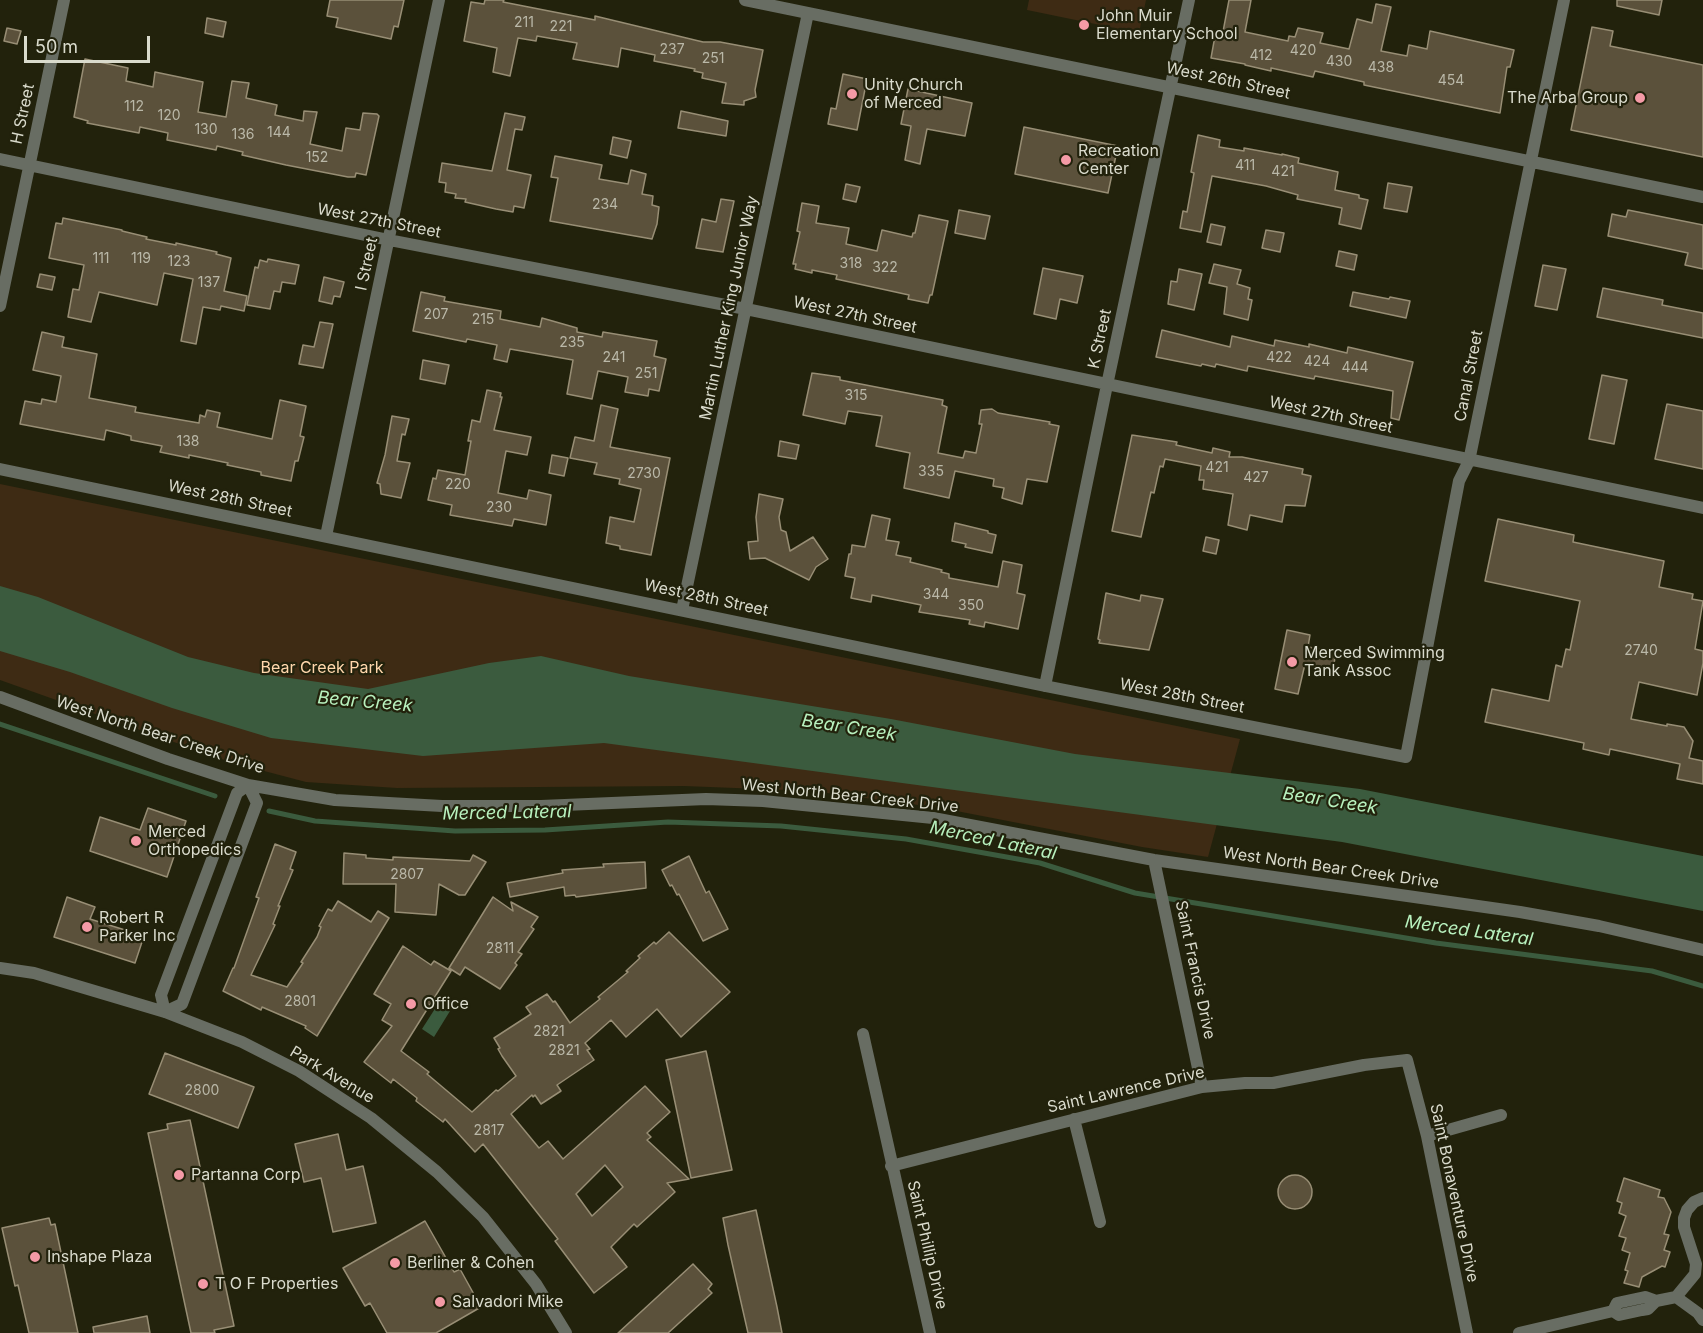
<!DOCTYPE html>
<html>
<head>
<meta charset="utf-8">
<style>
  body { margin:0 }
  #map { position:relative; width:1703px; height:1333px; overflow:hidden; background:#22220c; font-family:Inter,sans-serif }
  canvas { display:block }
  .scale { position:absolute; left:24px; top:36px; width:126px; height:27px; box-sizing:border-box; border:3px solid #dadbcd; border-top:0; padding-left:8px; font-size:18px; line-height:21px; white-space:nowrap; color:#dadbcd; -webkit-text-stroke:4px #22220c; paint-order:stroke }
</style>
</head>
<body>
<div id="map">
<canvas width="1703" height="1333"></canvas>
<div class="scale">50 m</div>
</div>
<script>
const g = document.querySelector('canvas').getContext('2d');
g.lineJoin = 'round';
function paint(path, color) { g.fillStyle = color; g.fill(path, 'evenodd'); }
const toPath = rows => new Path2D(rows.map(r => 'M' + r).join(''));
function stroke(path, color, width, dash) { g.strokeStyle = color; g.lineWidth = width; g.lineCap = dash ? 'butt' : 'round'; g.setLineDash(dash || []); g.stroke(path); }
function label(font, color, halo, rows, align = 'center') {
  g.font = font + ' Inter,sans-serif'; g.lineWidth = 4.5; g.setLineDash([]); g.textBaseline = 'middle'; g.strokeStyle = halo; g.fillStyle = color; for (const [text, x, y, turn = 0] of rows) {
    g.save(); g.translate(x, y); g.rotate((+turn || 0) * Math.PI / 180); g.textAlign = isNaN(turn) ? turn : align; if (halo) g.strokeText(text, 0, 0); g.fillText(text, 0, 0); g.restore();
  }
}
const green = toPath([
  [1029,0,1146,0,1139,33,1027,10],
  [0,484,1240,739,1208,857,1142,847,941,808,812,791,684,786,397,788,306,782,230,762,0,680]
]);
const water = toPath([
  [0,586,38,597,188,657,254,673,368,689,489,663,541,656,629,676,891,719,1075,754,1360,789,1703,856,1703,911,1342,842,604,743,423,756,271,738,172,708,70,672,0,651],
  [438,1004,450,1011,434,1037,422,1029]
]);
const stream = toPath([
  [0,724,215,796],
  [269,811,315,821,455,831,545,830,668,822,781,826,906,839,1040,863,1135,893,1436,943,1652,971,1703,986]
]);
const building = toPath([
  [330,0,404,0,398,27,394,26,391,39,336,27,338,18,327,16,330,0],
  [485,0,504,0,503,2,595,20,595,16,703,42,720,42,763,50,755,90,756,97,744,101,744,105,722,103,726,83,702,78,703,73,694,71,695,69,654,61,655,55,621,48,618,67,573,59,577,43,537,36,536,41,518,38,510,76,493,72,497,48,464,41,471,2,484,4,485,0],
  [1229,0,1251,0,1245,32,1288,41,1289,36,1295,37,1298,28,1323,33,1320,43,1349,49,1357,19,1372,23,1376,4,1391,7,1381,51,1407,56,1409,45,1427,49,1430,31,1514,50,1510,67,1507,67,1500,113,1364,85,1364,82,1315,71,1313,77,1271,68,1271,71,1245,65,1245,64,1211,58,1215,36,1222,37,1229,0],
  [1617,0,1662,0,1659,15,1617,6,1617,0],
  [207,18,226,22,223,37,205,33,207,18],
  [1592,27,1613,31,1610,46,1703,65,1703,157,1571,130,1592,27],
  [7,28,21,31,17,44,4,41,7,28],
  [85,59,128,68,126,81,153,87,155,72,203,82,198,112,226,117,232,81,249,83,246,98,277,105,275,115,303,121,304,111,317,112,310,144,342,151,346,128,360,130,363,113,377,114,379,116,366,175,356,173,355,177,348,177,286,165,242,155,243,152,217,146,216,150,167,140,168,133,140,127,139,133,87,123,88,121,74,117,85,59],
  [843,74,867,79,857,130,828,124,831,108,836,109,843,74],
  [908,89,972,103,965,136,927,129,920,164,905,160,911,126,901,124,908,89],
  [681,111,728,121,726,136,678,128,681,111],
  [505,113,525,117,522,130,515,129,507,170,531,175,524,208,514,206,513,212,496,209,465,202,466,199,455,198,456,194,445,192,446,183,439,182,442,163,492,171,505,113],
  [1024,127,1118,146,1108,193,1015,174,1024,127],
  [1198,135,1220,140,1219,147,1244,151,1244,148,1282,155,1282,154,1299,158,1298,163,1338,172,1335,190,1359,195,1359,198,1368,200,1361,229,1339,224,1342,208,1297,199,1298,195,1266,186,1212,176,1201,232,1180,228,1183,211,1187,212,1194,173,1191,172,1198,135],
  [613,137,631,141,627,158,610,154,613,137],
  [555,156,602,165,599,179,628,184,631,170,646,174,642,194,653,196,652,205,659,207,657,224,652,239,550,221,558,178,551,177,555,156],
  [1388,183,1412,187,1407,212,1384,208,1388,183],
  [846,184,860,187,856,202,843,199,846,184],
  [721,199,734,201,723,252,696,248,702,219,716,222,721,199],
  [802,203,819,206,816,223,849,228,846,244,877,251,882,230,912,237,913,233,915,233,919,215,948,221,932,295,930,295,928,303,908,299,909,295,836,279,837,275,812,270,812,273,795,269,796,264,793,264,800,232,797,231,802,203],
  [959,210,990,216,985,239,955,233,959,210],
  [1628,210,1703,225,1703,269,1685,265,1688,253,1608,236,1612,214,1626,217,1628,210],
  [63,218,122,230,122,231,147,237,146,239,176,245,176,243,217,252,216,254,231,258,224,291,247,296,244,311,221,306,220,310,203,307,196,344,181,341,193,279,164,273,157,305,99,292,91,322,68,317,73,289,79,290,84,265,49,258,56,223,62,224,63,218],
  [1211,224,1225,227,1221,245,1207,242,1211,224],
  [1266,230,1284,233,1280,252,1262,248,1266,230],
  [1339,251,1357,255,1354,270,1336,266,1339,251],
  [268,259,299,265,295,284,282,282,280,292,274,291,270,309,247,305,255,267,258,268,260,260,267,262,268,259],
  [1214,264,1241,270,1237,284,1250,288,1248,299,1252,300,1248,320,1224,314,1227,287,1209,283,1214,264],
  [1543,265,1566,269,1557,310,1535,306,1543,265],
  [1043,268,1083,276,1077,303,1060,299,1056,319,1034,314,1043,268],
  [1179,269,1202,274,1194,310,1168,304,1171,281,1177,282,1179,269],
  [40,274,55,277,52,290,37,287,40,274],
  [324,277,344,282,340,297,334,296,332,304,319,301,324,277],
  [1603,288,1663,300,1662,305,1703,313,1703,338,1597,317,1603,288],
  [421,292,445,297,444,301,501,311,500,319,540,327,542,318,577,328,577,332,602,337,603,332,657,341,654,356,666,359,659,391,649,389,648,396,625,392,628,377,598,371,592,399,567,394,573,360,510,349,507,362,494,359,497,345,467,339,466,342,413,331,421,292],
  [1353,292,1389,299,1390,297,1410,301,1406,318,1350,306,1353,292],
  [320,322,333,324,323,368,299,364,303,345,314,347,320,322],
  [1162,330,1230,347,1232,336,1274,346,1275,340,1309,347,1309,344,1347,353,1348,347,1413,362,1399,420,1391,418,1393,391,1315,376,1314,379,1248,366,1247,371,1216,364,1215,367,1202,364,1201,366,1156,357,1162,330],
  [42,332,64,337,62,347,97,354,89,398,136,407,135,412,199,423,200,415,205,417,207,410,220,413,217,427,272,439,280,400,306,406,300,436,304,437,298,461,295,461,291,481,261,475,261,472,227,465,228,463,189,455,189,458,160,452,162,446,131,440,131,436,106,430,104,440,20,424,25,401,41,404,42,399,56,402,61,376,33,370,42,332],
  [423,360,449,365,445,384,420,379,423,360],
  [812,373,840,377,840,380,943,400,942,405,947,407,938,453,963,458,965,451,976,453,982,424,979,424,981,410,992,409,998,413,1050,422,1049,424,1059,426,1047,482,1027,479,1022,504,1002,498,1004,488,993,486,994,479,955,471,949,498,904,488,910,453,876,446,882,416,848,411,845,424,803,415,812,373],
  [1602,375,1627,380,1614,444,1589,439,1602,375],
  [487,390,501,393,500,397,502,397,494,430,531,437,527,455,506,451,498,493,527,499,529,490,551,495,546,525,514,519,512,526,450,515,452,505,428,500,433,478,436,479,438,470,465,475,471,441,468,441,472,420,480,422,487,390],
  [1667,404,1703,411,1703,469,1655,459,1667,404],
  [601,405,618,409,610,447,670,458,651,555,620,549,620,546,606,543,610,517,634,522,641,489,619,484,620,479,594,474,597,463,570,458,575,437,594,441,601,405],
  [392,416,409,419,405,435,402,434,397,461,410,463,401,498,381,494,380,484,377,483,385,455,392,416],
  [1132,435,1177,442,1176,445,1212,453,1213,448,1230,452,1229,457,1242,457,1303,469,1302,474,1311,476,1305,506,1285,505,1282,522,1250,515,1247,530,1228,525,1233,494,1203,489,1204,480,1199,480,1201,466,1165,459,1163,467,1160,466,1154,493,1151,492,1141,537,1112,531,1132,435],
  [780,441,799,445,796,459,778,456,780,441],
  [552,455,568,458,564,476,549,473,552,455],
  [759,494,783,499,779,517,781,530,786,532,790,551,813,537,828,559,816,567,809,580,765,558,750,559,748,542,758,541,756,517,759,494],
  [872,515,890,519,886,540,899,542,896,555,911,558,910,562,942,570,941,572,949,574,949,578,998,587,1003,561,1022,565,1017,593,1025,595,1018,629,985,622,984,627,969,624,970,620,919,612,921,605,872,595,871,602,851,598,855,578,845,576,849,554,851,554,852,545,865,547,872,515],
  [1498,519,1574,535,1573,542,1664,561,1659,587,1693,594,1692,599,1703,601,1695,649,1703,651,1703,663,1697,695,1639,682,1631,719,1667,726,1667,724,1684,727,1693,741,1689,758,1703,761,1703,784,1677,779,1680,764,1610,749,1609,755,1583,749,1584,743,1485,722,1492,689,1549,701,1556,665,1562,667,1566,649,1570,650,1580,601,1485,581,1498,519],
  [955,523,988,531,988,533,996,535,992,553,965,547,966,544,952,541,955,523],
  [1206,537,1219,540,1216,554,1203,551,1206,537],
  [1106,593,1140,601,1141,595,1163,599,1149,650,1099,643,1100,640,1098,639,1106,593],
  [1287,630,1310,635,1308,647,1336,652,1333,669,1305,664,1298,694,1275,689,1287,630],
  [148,808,186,821,167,877,90,851,100,817,140,830,148,808],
  [275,844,296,852,290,869,293,870,278,906,280,906,273,924,275,925,251,975,287,987,303,963,301,962,317,937,321,927,319,926,328,909,332,911,338,901,371,922,378,911,389,918,317,1036,305,1028,306,1026,262,1007,261,1010,223,991,233,968,234,968,259,898,256,897,275,844],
  [344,853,366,855,366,858,393,860,393,857,470,861,473,855,486,862,465,895,459,895,439,884,436,915,395,912,396,884,343,884,344,853],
  [689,856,706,893,709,891,728,929,703,941,679,894,677,895,672,885,670,886,662,870,689,856],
  [645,862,646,888,576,897,575,895,565,896,564,887,510,897,507,883,563,873,562,870,604,867,603,864,645,862],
  [67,897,95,907,90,919,144,936,135,963,54,937,67,897],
  [493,897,513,911,511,902,538,917,531,927,534,929,518,952,522,954,515,963,517,965,500,989,465,967,460,975,449,968,493,897],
  [669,932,730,992,681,1037,657,1009,626,1037,611,1020,585,1043,590,1049,587,1050,594,1060,557,1085,561,1091,541,1104,535,1095,533,1097,532,1095,511,1114,539,1148,548,1141,563,1159,645,1086,670,1112,647,1133,651,1137,647,1140,689,1179,667,1183,675,1192,637,1227,634,1224,611,1247,627,1267,594,1293,555,1241,558,1239,483,1144,475,1152,445,1119,443,1122,416,1101,417,1098,393,1079,391,1083,364,1062,392,1026,382,1020,391,1004,374,994,403,946,431,965,434,961,451,971,401,1051,429,1072,427,1074,472,1112,496,1090,498,1091,516,1076,502,1056,498,1049,500,1048,494,1038,531,1014,526,1007,547,994,553,1002,555,1001,570,1023,600,999,598,997,628,972,626,971,640,958,638,956,654,942,656,944,669,932],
  [605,1165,623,1187,592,1216,576,1194,605,1165],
  [706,1051,732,1170,691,1178,666,1060,706,1051],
  [165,1053,254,1087,238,1128,149,1094,165,1053],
  [190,1120,234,1326,214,1330,215,1333,191,1333,148,1133,168,1129,167,1124,190,1120],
  [338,1134,346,1170,363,1166,376,1223,333,1232,321,1178,304,1182,295,1144,338,1134],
  '1278 1192a17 17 0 1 1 34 0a17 17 0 1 1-34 0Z',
  [1624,1178,1660,1190,1658,1197,1664,1198,1671,1212,1664,1234,1669,1235,1664,1250,1670,1252,1665,1267,1662,1266,1642,1277,1639,1287,1624,1283,1628,1271,1625,1270,1630,1253,1622,1250,1626,1238,1619,1236,1626,1216,1619,1213,1622,1203,1617,1201,1624,1178],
  [756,1210,777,1307,782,1333,748,1333,728,1245,723,1218,756,1210],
  [49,1218,51,1225,55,1224,78,1333,29,1333,18,1285,15,1286,2,1228,49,1218],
  [425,1221,454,1272,460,1269,481,1307,436,1333,387,1333,370,1303,365,1306,343,1268,425,1221],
  [693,1264,712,1284,708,1289,712,1293,668,1333,618,1333,693,1264],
  [147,1316,150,1333,94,1333,93,1327,147,1316]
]);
const minor = toPath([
  [745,0,1703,197],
  [0,159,389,240,746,309,1703,508],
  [0,306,64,0],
  [0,469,1045,686,1406,757,1459,481,1469,461,1564,0],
  [326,536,439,0],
  [682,610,808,13],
  [1045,686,1107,385,1189,0],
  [0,697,168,759,248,785,335,800,442,806,541,806,706,799,763,801,933,818,1154,860,1520,912,1599,926,1703,950],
  [248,785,257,803,182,1004,165,1012,161,995,237,793,248,785],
  [1154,860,1202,1087],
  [0,968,34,973,165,1012,242,1042,299,1071,371,1118,437,1172,483,1217,536,1284,566,1333],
  [863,1034,930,1333],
  [1074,1119,1100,1222],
  [1427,1136,1501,1115],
  [891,1166,1202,1087,1245,1083,1273,1083,1364,1065,1407,1060,1427,1136,1467,1333],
  [1676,1297,1698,1313,1703,1320],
  [1656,1301,1676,1297,1695,1274,1696,1264,1684,1227,1684,1218,1687,1210,1694,1202,1703,1198],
  [1519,1333,1613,1311,1619,1315,1642,1310,1648,1309,1656,1301,1645,1297,1617,1303,1613,1311]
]);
const markers = [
  [1084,25,6,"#f49aa6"],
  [852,94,6,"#f49aa6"],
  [1640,98,6,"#f49aa6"],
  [1066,160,6,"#f49aa6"],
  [1292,662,6,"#f49aa6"],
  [136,841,6,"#f49aa6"],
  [87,927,6,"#f49aa6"],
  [411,1004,6,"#f49aa6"],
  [179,1175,6,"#f49aa6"],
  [35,1257,6,"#f49aa6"],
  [395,1263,6,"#f49aa6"],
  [203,1284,6,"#f49aa6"],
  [440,1302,6,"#f49aa6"]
];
const numberNames = [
  ["211",524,23],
  ["221",561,27],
  ["237",672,50],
  ["420",1303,51],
  ["412",1261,56],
  ["251",713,59],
  ["430",1339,62],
  ["438",1381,68],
  ["454",1451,81],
  ["112",134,107],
  ["120",169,116],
  ["130",206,130],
  ["144",279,133],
  ["136",243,135],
  ["152",317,158],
  ["411",1245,166],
  ["421",1283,172],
  ["234",605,205],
  ["111",101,259],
  ["119",141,259],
  ["123",179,262],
  ["318",851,264],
  ["322",885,268],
  ["137",209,283],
  ["207",436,315],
  ["215",483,320],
  ["235",572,343],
  ["241",614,358],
  ["422",1279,358],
  ["424",1317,362],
  ["444",1355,368],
  ["251",646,374],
  ["315",856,396],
  ["138",188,442],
  ["421",1217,468],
  ["335",931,472],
  ["2730",644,474],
  ["427",1256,478],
  ["220",458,485],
  ["230",499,508],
  ["344",936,595],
  ["350",971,606],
  ["2740",1641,651],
  ["2807",407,875],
  ["2811",500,949],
  ["2801",300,1002],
  ["2821",549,1032],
  ["2821",564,1051],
  ["2800",202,1091],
  ["2817",489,1131]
];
const poiNames = [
  ["John Muir",1096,16],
  ["Elementary School",1096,34],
  ["Unity Church",864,85],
  ["of Merced",864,103],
  ["The Arba Group",1628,98,"right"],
  ["Recreation",1078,151],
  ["Center",1078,169],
  ["Merced Swimming",1304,653],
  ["Tank Assoc",1304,671],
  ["Merced",148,832],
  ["Orthopedics",148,850],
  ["Robert R",99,918],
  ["Parker Inc",99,936],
  ["Office",423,1004],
  ["Partanna Corp",191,1175],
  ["Inshape Plaza",47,1257],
  ["Berliner & Cohen",407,1263],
  ["T O F Properties",215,1284],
  ["Salvadori Mike",452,1302]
];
const streetNames = [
  ["West 26th Street",1228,81,12],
  ["H Street",23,114,-78],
  ["West 27th Street",379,221,11],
  ["I Street",367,264,-78],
  ["Martin Luther King Junior Way",729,308,-78],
  ["West 27th Street",855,315,12],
  ["K Street",1100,339,-78],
  ["Canal Street",1469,376,-79],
  ["West 27th Street",1331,415,12],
  ["West 28th Street",230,499,12],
  ["West 28th Street",706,598,12],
  ["West 28th Street",1182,696,11],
  ["West North Bear Creek Drive",160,735,18],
  ["West North Bear Creek Drive",850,796,6],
  ["West North Bear Creek Drive",1331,868,8],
  ["Saint Francis Drive",1195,970,78],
  ["Park Avenue",332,1075,31],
  ["Saint Lawrence Drive",1126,1090,-13],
  ["Saint Bonaventure Drive",1454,1193,78],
  ["Saint Phillip Drive",927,1245,77]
];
const parkNames = [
  ["Bear Creek Park",322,668]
];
const waterNames = [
  ["Bear Creek",365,702,5],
  ["Bear Creek",849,728,9],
  ["Bear Creek",1330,801,9],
  ["Merced Lateral",507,813,-1],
  ["Merced Lateral",993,841,12],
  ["Merced Lateral",1469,931,8]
];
paint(green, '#3e2b14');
paint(water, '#3b5b3e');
stroke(stream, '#3b5b3e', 5);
paint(building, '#5b513b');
stroke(building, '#988e75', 1.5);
stroke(minor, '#686d63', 12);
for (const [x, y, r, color] of markers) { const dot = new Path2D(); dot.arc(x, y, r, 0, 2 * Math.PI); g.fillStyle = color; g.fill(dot); stroke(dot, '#22220c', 2); }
label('14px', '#bab8a8', null, numberNames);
label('16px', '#dadbcd', '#22220c', poiNames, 'left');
label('16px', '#dadbcd', '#22220c', streetNames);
label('16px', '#ffd7ac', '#22220c', parkNames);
label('italic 18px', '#b8f1be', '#22220c', waterNames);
</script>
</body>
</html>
